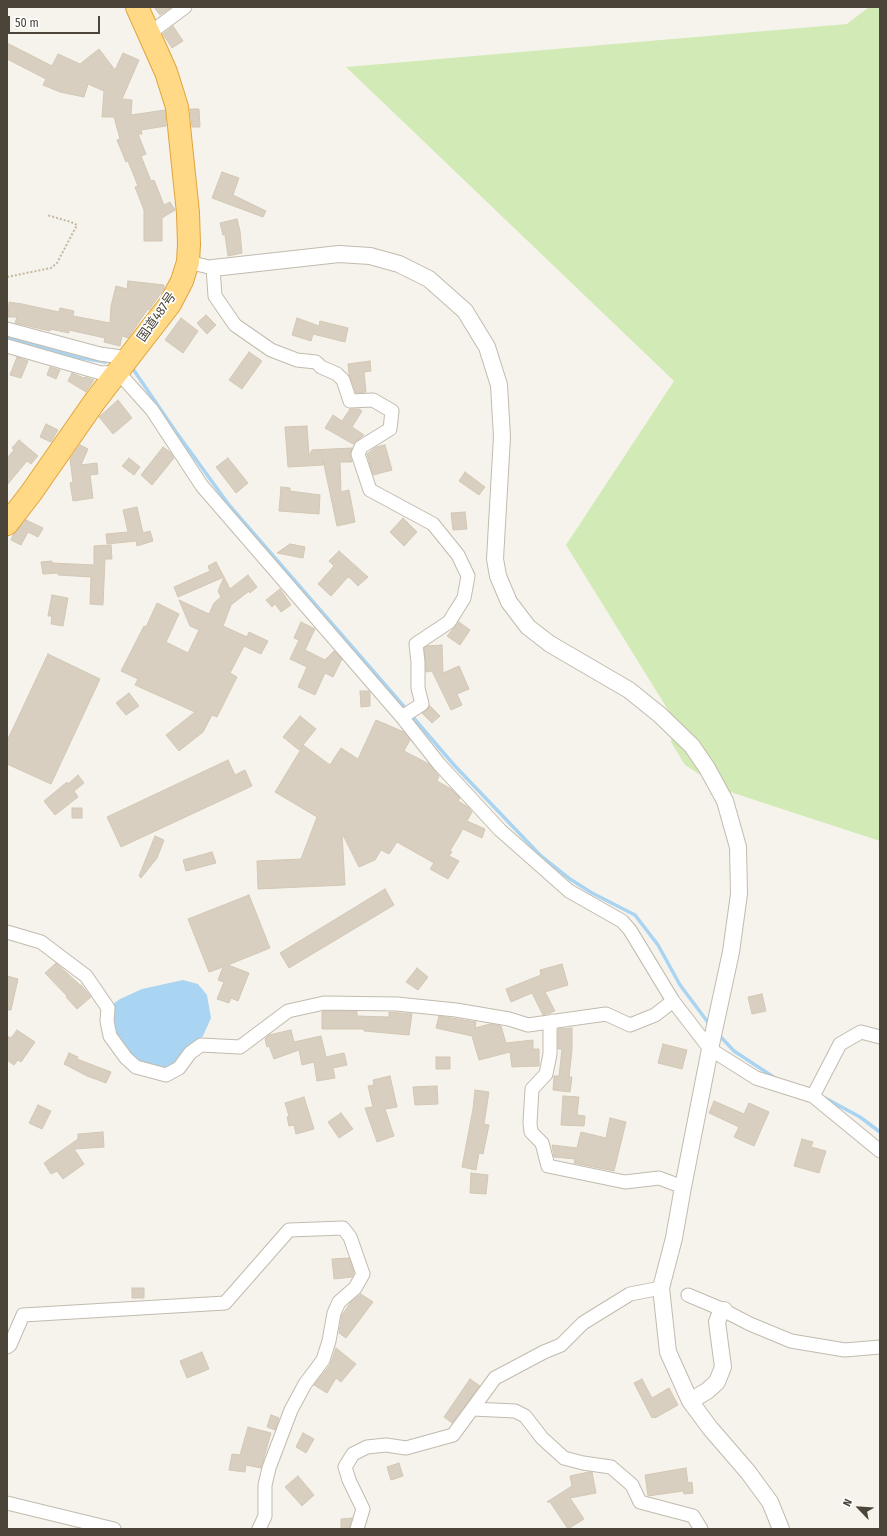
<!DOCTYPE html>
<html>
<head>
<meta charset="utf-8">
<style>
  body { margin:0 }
  #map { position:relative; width:887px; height:1536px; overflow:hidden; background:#f6f3ec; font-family:"Fira Sans Condensed",sans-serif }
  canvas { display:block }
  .frame { position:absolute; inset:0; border:8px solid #4b4439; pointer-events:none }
  .north { position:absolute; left:839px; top:1488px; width:40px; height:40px; -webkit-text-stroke:3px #fff; paint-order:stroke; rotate:295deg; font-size:11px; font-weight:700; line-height:16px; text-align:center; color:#4b4439 }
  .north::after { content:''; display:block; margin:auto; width:14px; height:18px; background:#4b4439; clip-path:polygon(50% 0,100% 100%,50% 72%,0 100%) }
  .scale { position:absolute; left:8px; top:16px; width:92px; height:18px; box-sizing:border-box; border:2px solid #4b4439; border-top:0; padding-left:5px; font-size:12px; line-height:14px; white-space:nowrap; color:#4b4439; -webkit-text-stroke:3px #fff; paint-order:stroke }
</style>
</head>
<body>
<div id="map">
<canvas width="887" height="1536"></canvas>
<div class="frame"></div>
<div class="north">N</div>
<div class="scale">50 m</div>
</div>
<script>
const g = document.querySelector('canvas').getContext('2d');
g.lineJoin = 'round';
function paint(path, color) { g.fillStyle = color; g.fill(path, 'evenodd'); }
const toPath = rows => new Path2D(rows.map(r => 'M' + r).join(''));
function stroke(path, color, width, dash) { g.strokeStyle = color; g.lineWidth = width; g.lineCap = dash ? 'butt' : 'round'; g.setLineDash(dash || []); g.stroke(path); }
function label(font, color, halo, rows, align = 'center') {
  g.font = font + ' "Fira Sans Condensed","Noto Sans JP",sans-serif'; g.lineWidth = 3.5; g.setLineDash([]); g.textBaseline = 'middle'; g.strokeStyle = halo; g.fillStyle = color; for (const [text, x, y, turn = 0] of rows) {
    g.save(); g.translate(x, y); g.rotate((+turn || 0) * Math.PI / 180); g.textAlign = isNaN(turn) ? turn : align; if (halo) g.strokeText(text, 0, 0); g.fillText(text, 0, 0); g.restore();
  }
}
const green = toPath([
  [869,7,880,7,880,841,724,790,685,765,671,742,673,718,566,545,674,381,346,67,847,24]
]);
const water = toPath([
  [183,980,198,984,207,995,211,1018,203,1036,195,1042,180,1060,163,1071,134,1060,112,1028,113,1004,120,999,142,989]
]);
const stream = toPath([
  [7,338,76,357,106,362],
  [133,369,176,432,229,505,407,710],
  [411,715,454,765,540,855,570,879,592,893,635,915,658,945,680,985,710,1025],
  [718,1034,734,1051,775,1078],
  [825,1098,860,1117,880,1132]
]);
const building = toPath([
  [154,7,172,7,160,15,154,7],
  [173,26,183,41,172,48,163,34,173,26],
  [7,43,52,66,58,54,80,64,99,49,115,70,123,53,139,60,122,99,132,100,131,115,165,110,166,126,141,130,142,134,138,134,146,154,141,156,151,181,154,180,164,205,170,202,175,210,162,218,162,241,144,241,144,210,135,187,138,186,128,161,126,162,117,140,120,139,114,117,102,117,104,91,88,84,84,97,60,92,43,85,46,79,7,59,7,43],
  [190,109,199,109,200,127,192,127,190,109],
  [222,172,239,178,233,195,266,211,263,217,212,198,222,172],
  [237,219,240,231,242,253,228,256,225,235,223,235,220,223,237,219],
  [128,281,164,285,164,289,149,310,148,309,128,338,122,336,120,346,104,342,105,338,69,330,69,333,50,329,50,331,24,325,15,323,17,317,8,317,9,302,22,304,59,312,60,308,74,311,73,316,110,323,111,306,116,286,127,289,128,281],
  [206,315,216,325,207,334,197,323,206,315],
  [181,318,198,331,183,353,165,340,181,318],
  [297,318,319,326,320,321,348,328,345,342,313,334,311,341,292,335,297,318],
  [249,352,262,361,242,389,229,380,249,352],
  [17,357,28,361,21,378,10,375,17,357],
  [370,361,371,371,364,372,366,392,356,393,349,374,348,364,370,361],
  [50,367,60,370,56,379,47,375,50,367],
  [72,373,84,378,85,377,94,380,86,392,68,381,72,373],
  [118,400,132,418,113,434,99,417,118,400],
  [350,409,359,409,362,411,352,427,364,435,353,444,325,428,333,415,342,421,350,409],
  [46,424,58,430,51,442,40,437,46,424],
  [307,426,309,456,312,450,352,448,350,456,352,462,340,462,341,492,349,490,355,522,337,526,323,460,323,465,288,467,285,427,307,426],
  [19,440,38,456,31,464,27,461,7,485,7,458,14,450,12,448,19,440],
  [80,445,88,449,81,465,97,463,98,474,90,475,93,498,73,501,70,483,73,482,70,459,80,445],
  [385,445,392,470,373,475,367,454,376,447,385,445],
  [163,447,170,452,174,458,152,485,141,475,163,447],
  [129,458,140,467,134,475,122,466,129,458],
  [228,458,248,483,236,493,216,467,228,458],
  [465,472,485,487,479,495,459,481,465,472],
  [281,487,290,488,290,491,320,495,319,514,279,511,281,487],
  [137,507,143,533,150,531,153,541,137,546,136,541,107,544,106,534,128,532,123,510,137,507],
  [465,512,467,529,453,530,451,513,465,512],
  [403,518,417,532,404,546,390,532,403,518],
  [26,520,43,528,38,537,28,532,21,545,11,540,13,535,26,520],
  [290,544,305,547,303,558,277,553,290,544],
  [111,545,112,559,105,559,103,605,90,604,91,577,58,575,58,573,43,574,41,562,52,561,52,563,94,565,94,546,111,545],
  [339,551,368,577,358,586,349,577,347,578,331,596,318,584,334,566,329,561,339,551],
  [216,562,224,577,178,597,174,587,210,571,208,566,216,562],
  [248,575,257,587,250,593,249,591,231,605,223,626,247,637,249,632,268,641,261,654,244,646,230,673,237,677,217,717,212,715,203,732,179,751,166,735,195,712,135,685,138,679,121,671,144,626,146,627,157,603,179,614,166,642,188,653,199,630,190,626,179,600,209,614,214,603,221,597,218,591,224,577,230,589,248,575],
  [280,589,291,605,281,612,275,604,272,607,266,600,280,589],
  [52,595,68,598,63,626,51,624,52,616,48,616,52,595],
  [301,622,315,629,305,650,325,660,334,651,342,659,333,677,325,673,315,695,298,687,307,667,290,659,299,640,294,638,301,622],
  [459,622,470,630,460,645,447,636,459,622],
  [442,645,443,673,459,666,469,689,457,694,462,705,451,710,432,671,426,672,424,648,427,646,442,645],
  [48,654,100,679,51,784,7,764,7,741,48,654],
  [360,691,369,691,370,693,370,706,361,707,360,691],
  [129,693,139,706,126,715,116,703,129,693],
  [430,706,440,716,432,723,422,713,427,710,430,706],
  [300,716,316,729,303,745,330,765,341,748,358,759,376,720,404,732,410,740,404,751,429,764,439,776,437,781,451,789,460,798,458,801,468,807,472,812,467,821,485,829,482,838,463,829,450,851,452,852,449,856,459,861,448,879,430,869,434,863,397,842,389,854,381,850,375,860,359,867,342,833,345,885,258,889,257,861,301,859,317,817,275,792,303,746,299,750,283,737,300,716],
  [228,760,235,775,245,770,252,786,121,847,107,817,228,760],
  [78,775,84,783,74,791,78,797,55,815,44,801,67,782,68,784,78,775],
  [72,808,82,808,82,818,72,818,72,808],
  [155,836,164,840,157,858,141,878,139,876,155,836],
  [212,852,216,863,186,871,183,860,212,852],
  [385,889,394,905,289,968,280,953,385,889],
  [249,895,270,948,228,965,249,973,238,1001,231,998,229,1003,217,999,224,982,218,980,223,967,209,972,188,919,249,895],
  [56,963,80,985,81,985,91,997,77,1009,66,997,67,996,45,973,56,963],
  [562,964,568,985,545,992,555,1011,543,1015,532,993,511,1002,506,989,541,975,540,970,562,964],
  [417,968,428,977,418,990,406,982,417,968],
  [7,976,18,979,11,1010,7,1010,7,976],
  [762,994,766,1011,752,1014,748,997,762,994],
  [325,1011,357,1011,357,1016,389,1017,389,1012,412,1014,409,1035,364,1031,364,1029,322,1029,322,1012,325,1011],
  [439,1016,476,1022,475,1028,490,1024,501,1026,506,1043,533,1040,533,1049,539,1049,539,1066,512,1067,510,1052,479,1060,472,1036,436,1028,439,1016],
  [572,1028,572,1050,569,1077,572,1077,570,1092,553,1090,554,1076,559,1076,562,1049,558,1049,558,1029,572,1028],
  [17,1030,35,1042,21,1062,18,1060,14,1065,7,1060,7,1036,11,1038,17,1030],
  [291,1030,294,1042,321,1036,326,1057,344,1053,347,1065,333,1068,335,1078,317,1081,314,1062,302,1065,299,1050,274,1059,269,1046,267,1047,265,1039,269,1035,291,1030],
  [663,1044,687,1050,682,1069,658,1063,663,1044],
  [69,1053,78,1057,77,1059,111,1072,106,1083,87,1076,64,1064,69,1053],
  [436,1057,450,1057,450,1069,436,1069,436,1057],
  [390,1076,397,1107,385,1109,394,1136,377,1142,365,1108,373,1107,368,1086,374,1085,373,1080,390,1076],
  [437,1086,438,1104,415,1105,413,1087,437,1086],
  [475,1090,489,1092,484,1124,489,1125,483,1154,479,1153,476,1170,462,1167,473,1109,475,1090],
  [563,1096,579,1097,577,1115,585,1116,584,1126,561,1125,563,1096],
  [304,1097,314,1129,296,1134,294,1125,289,1126,287,1117,289,1116,285,1103,304,1097],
  [714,1101,744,1114,749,1103,769,1112,754,1146,734,1137,739,1127,709,1113,714,1101],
  [38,1105,51,1111,42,1129,29,1123,38,1105],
  [341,1113,353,1129,339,1138,328,1122,341,1113],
  [610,1118,626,1122,614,1171,574,1163,575,1159,554,1157,552,1145,577,1148,581,1132,606,1138,610,1118],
  [103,1132,104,1147,74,1149,84,1164,63,1179,57,1171,51,1174,44,1163,78,1139,78,1134,103,1132],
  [802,1139,813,1142,811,1147,826,1151,819,1173,794,1166,802,1139],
  [471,1173,488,1175,486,1194,470,1193,471,1173],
  [349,1258,354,1273,352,1277,334,1279,332,1259,349,1258],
  [132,1288,144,1288,144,1298,132,1298,132,1288],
  [361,1294,373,1302,346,1338,339,1333,342,1315,351,1302,361,1294],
  [336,1348,356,1364,341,1382,336,1378,327,1393,314,1385,330,1365,336,1348],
  [202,1352,209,1369,187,1378,180,1361,202,1352],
  [470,1379,480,1386,452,1423,444,1417,470,1379],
  [642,1379,652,1398,669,1388,678,1405,655,1418,654,1417,652,1418,634,1383,642,1379],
  [271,1415,279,1418,275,1430,267,1427,271,1415],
  [248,1427,271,1433,261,1468,246,1465,245,1472,229,1470,232,1454,240,1455,248,1427],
  [303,1433,314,1439,306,1453,296,1447,303,1433],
  [399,1463,403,1476,391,1480,387,1467,399,1463],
  [686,1468,688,1483,692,1482,693,1493,684,1494,683,1491,648,1496,645,1475,686,1468],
  [589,1472,592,1472,596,1493,570,1498,584,1519,568,1529,550,1502,547,1502,572,1486,570,1476,589,1472],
  [298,1476,314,1495,302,1506,285,1487,298,1476],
  [352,1518,349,1528,341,1529,341,1519,352,1518]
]);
const path = toPath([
  [7,277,51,268,57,263,77,225,71,222,47,215]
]);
const minor = toPath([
  [150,33,185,7],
  [188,262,213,268,215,296,235,325,271,350,297,360,316,362,321,367,337,374,343,380,350,401,373,400,392,411,390,429,361,447,358,454,370,490,433,524,458,555,468,576,464,598,449,622,416,644,418,662,418,688,422,704,402,717],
  [7,329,100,354,128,358],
  [7,346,101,373,118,372,152,410,202,486,402,717,439,764,500,830,569,891,622,921,630,930,673,1001,710,1049,756,1078,813,1096,880,1151],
  [7,932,41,942,86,976,108,1008,107,1021,110,1036,126,1058,136,1067,166,1075,179,1068,190,1053,201,1045,240,1047,288,1011,324,1003,397,1004,456,1010,509,1019,528,1025,606,1014,630,1025,655,1015,673,1001],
  [552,1021,550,1029,550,1054,546,1074,532,1089,530,1123,531,1132,542,1143,548,1166,625,1182,659,1178,683,1187],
  [813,1096,840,1044,861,1032,880,1037],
  [688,1295,719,1308,750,1324,791,1341,845,1350,880,1347],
  [7,1347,10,1345,23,1315,225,1303,289,1230,343,1228,350,1237,363,1274,355,1288,339,1302,334,1313,329,1341,323,1360,305,1384,291,1410,269,1468,265,1485,265,1516,259,1529],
  [473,1409,515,1411,525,1416,542,1438,564,1458,583,1463,611,1467,632,1485,640,1502,693,1516,701,1529],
  [7,1503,114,1529],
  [357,1529,363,1509,349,1480,345,1467,353,1454,367,1447,386,1445,406,1448,453,1435,495,1378,544,1352,561,1345,583,1323,630,1294,661,1288]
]);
const tertiary = toPath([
  [213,268,339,254,370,256,399,264,429,279,465,311,487,347,499,385,502,437,495,559,498,576,509,602,528,627,550,644,629,690,660,715,692,746,707,768,725,801,738,847,739,894,731,952,710,1049,683,1187,674,1238,661,1288,668,1352,690,1401,710,1428,748,1472,770,1502,781,1529],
  [690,1401,707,1391,717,1382,723,1367,717,1322,720,1314,724,1310]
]);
const trunk = toPath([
  [7,524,31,493,95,401,170,304,182,281,188,262,189,244,188,213,177,107,166,72,137,7]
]);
const streetNames = [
  ["国道487号",157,317,-55]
];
paint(green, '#d2eab5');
paint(water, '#a9d4f2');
stroke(stream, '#a9d4f2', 3.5);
paint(building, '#d8cfc1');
stroke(building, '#d3c7b4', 1);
stroke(minor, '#c2bbae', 15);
stroke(tertiary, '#c2bbae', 18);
stroke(trunk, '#e0a43c', 24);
stroke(path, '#c4b79f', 2, [2, 2]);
stroke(minor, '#fff', 13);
stroke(tertiary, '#fff', 16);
stroke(trunk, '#ffd985', 22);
label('13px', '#4b4439', '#fff', streetNames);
</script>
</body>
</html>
